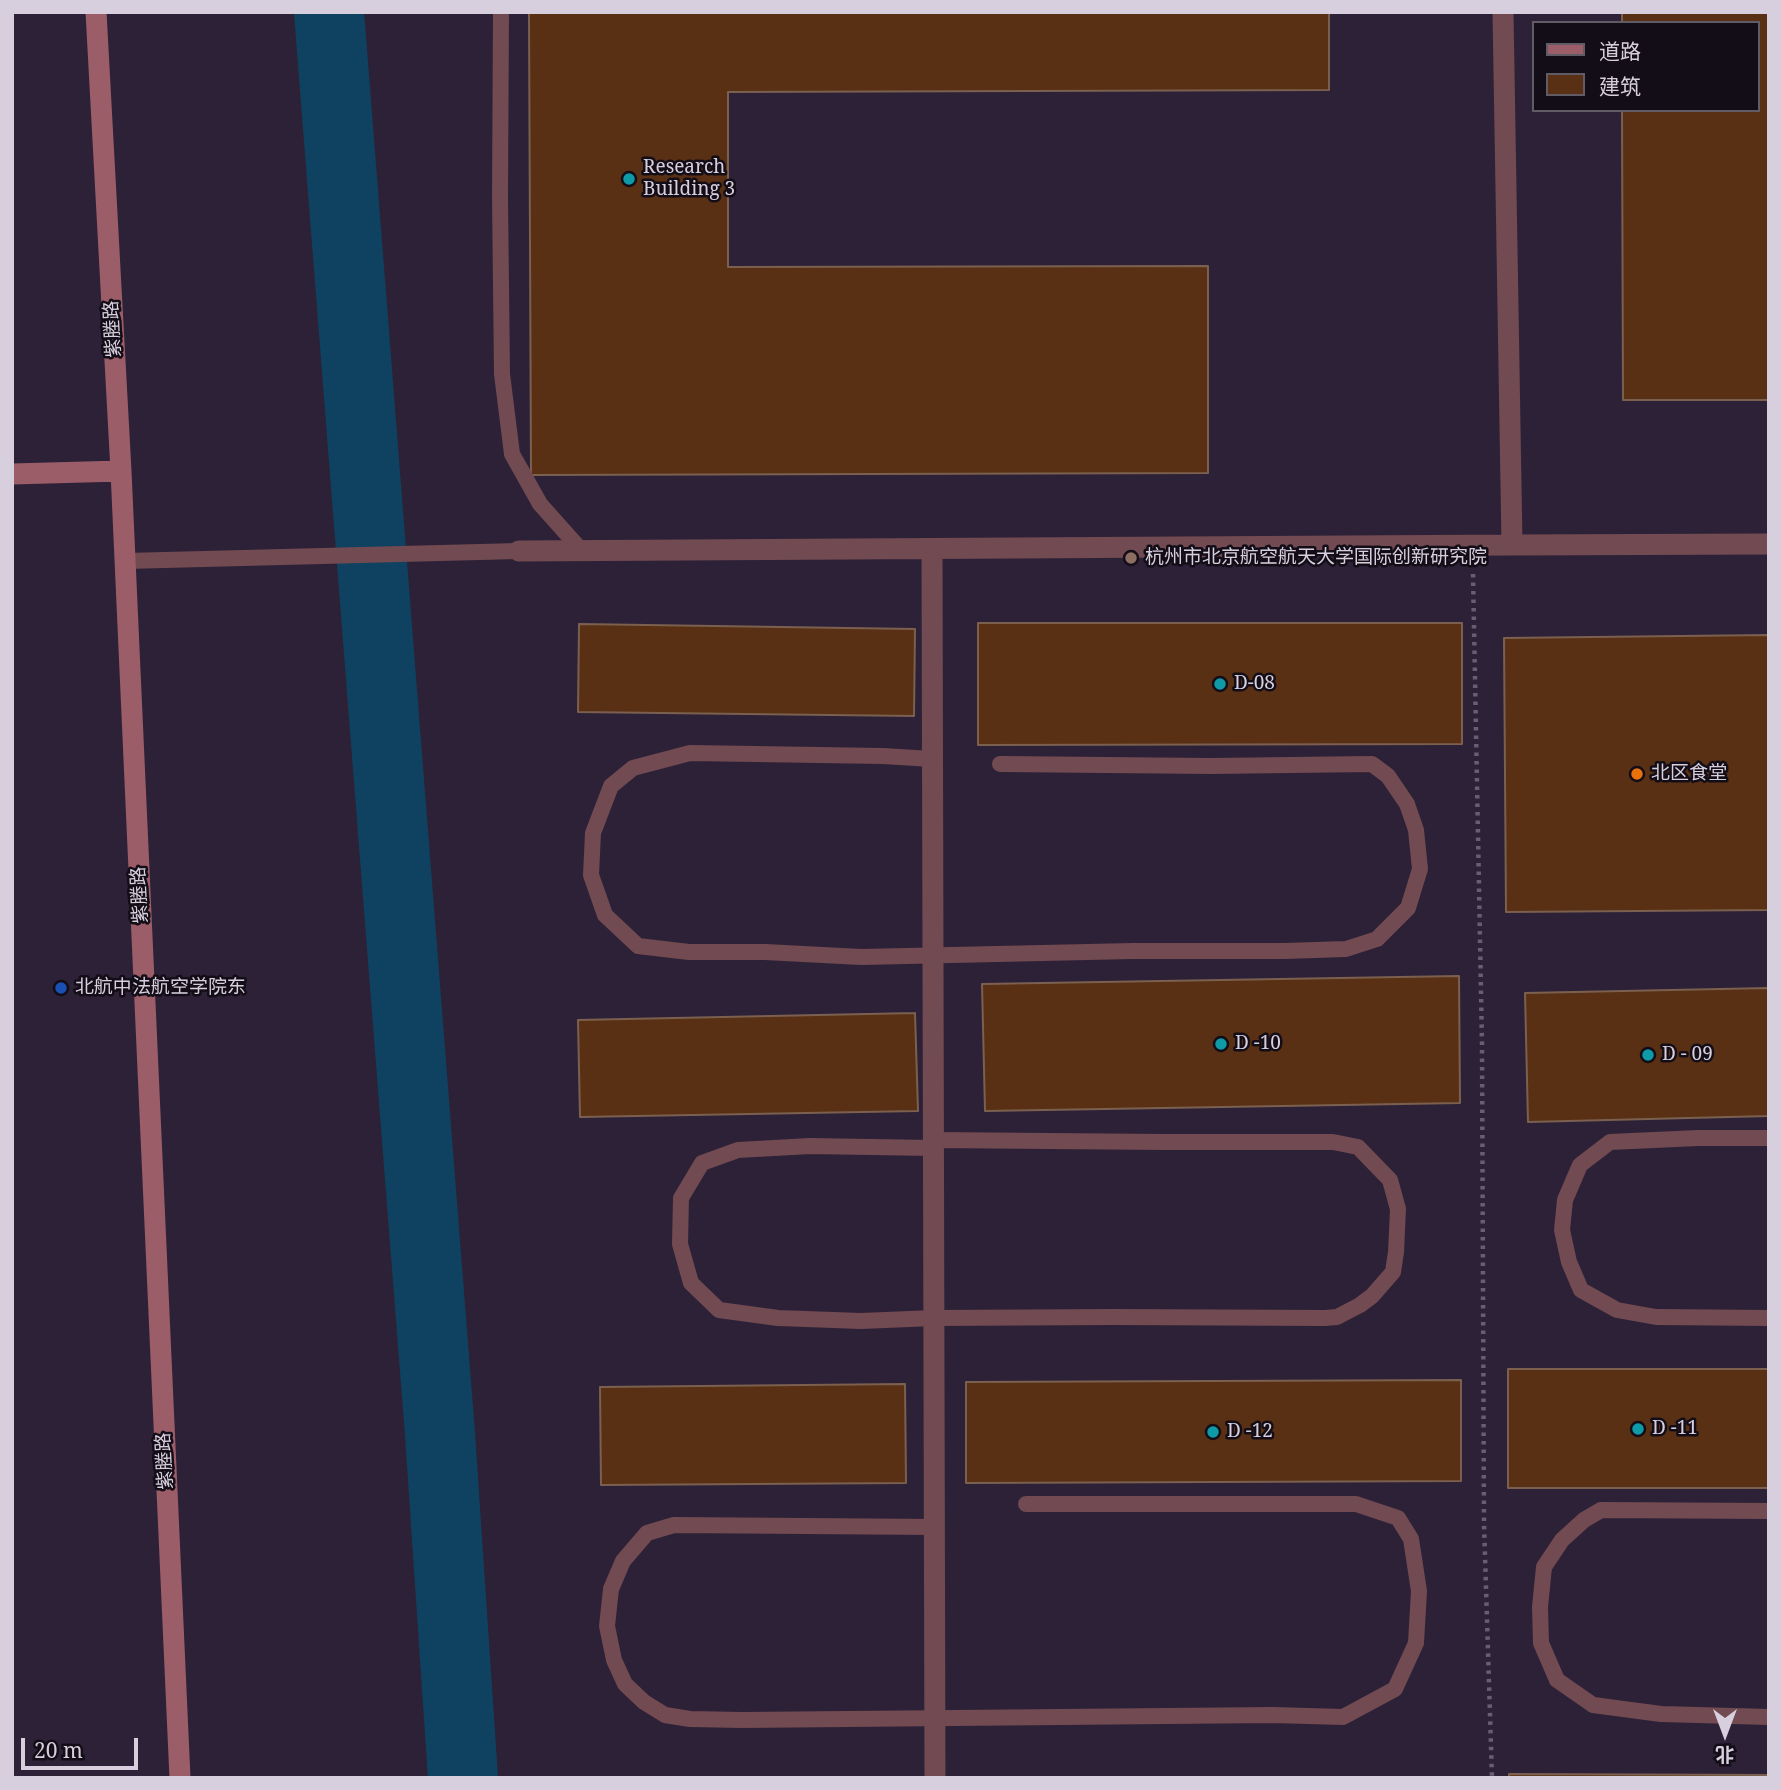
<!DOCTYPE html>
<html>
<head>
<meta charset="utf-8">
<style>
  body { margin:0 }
  #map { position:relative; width:1781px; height:1790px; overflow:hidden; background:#2d2137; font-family:"Noto Serif","Noto Sans SC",serif }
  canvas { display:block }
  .frame { position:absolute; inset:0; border:14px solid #d7cfdd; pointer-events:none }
  .legend { position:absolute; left:1532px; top:21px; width:228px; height:91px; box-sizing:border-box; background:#130d17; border:2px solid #615b66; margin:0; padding:9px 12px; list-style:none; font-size:21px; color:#d7cfdd }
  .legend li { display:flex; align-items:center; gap:14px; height:35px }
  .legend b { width:35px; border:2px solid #615b66 }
  .north { position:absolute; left:1690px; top:1699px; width:70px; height:70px; -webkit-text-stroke:5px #130d17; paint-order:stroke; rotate:180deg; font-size:19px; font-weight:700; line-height:28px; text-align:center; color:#d7cfdd }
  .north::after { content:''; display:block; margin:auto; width:24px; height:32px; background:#d7cfdd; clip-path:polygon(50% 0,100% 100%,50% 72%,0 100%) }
  .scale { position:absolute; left:21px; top:1738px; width:117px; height:32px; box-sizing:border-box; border:4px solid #d7cfdd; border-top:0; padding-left:9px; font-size:21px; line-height:24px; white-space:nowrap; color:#d7cfdd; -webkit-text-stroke:5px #130d17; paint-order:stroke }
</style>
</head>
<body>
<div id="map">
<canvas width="1781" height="1790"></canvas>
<div class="frame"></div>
<ul class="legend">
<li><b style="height:9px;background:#9b5d68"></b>道路</li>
<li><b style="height:19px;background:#593013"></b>建筑</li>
</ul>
<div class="north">北</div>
<div class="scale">20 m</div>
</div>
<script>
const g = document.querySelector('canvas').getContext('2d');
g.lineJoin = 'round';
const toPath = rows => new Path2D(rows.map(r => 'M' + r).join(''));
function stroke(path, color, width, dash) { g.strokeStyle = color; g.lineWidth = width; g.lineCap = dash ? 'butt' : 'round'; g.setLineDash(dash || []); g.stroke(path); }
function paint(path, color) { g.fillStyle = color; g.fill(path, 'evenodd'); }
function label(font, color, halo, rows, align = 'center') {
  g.font = font + ' "Noto Serif","Noto Sans SC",serif'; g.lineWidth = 5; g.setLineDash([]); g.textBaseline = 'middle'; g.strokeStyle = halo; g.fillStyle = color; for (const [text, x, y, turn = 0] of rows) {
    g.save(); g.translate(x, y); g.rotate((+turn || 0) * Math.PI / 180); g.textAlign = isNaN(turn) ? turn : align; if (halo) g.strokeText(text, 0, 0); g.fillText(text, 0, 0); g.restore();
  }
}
const river = toPath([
  [329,12,440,1434,463,1778]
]);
const building = toPath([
  [529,12,1329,12,1329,90,728,92,728,267,1208,266,1208,473,531,475,529,12],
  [1622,12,1769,12,1769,400,1623,400,1622,110,1758,110,1758,23,1622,23,1622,12],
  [978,623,1462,623,1462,744,978,745,978,623],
  [579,624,915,629,914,716,578,712,579,624],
  [1769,635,1769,910,1506,912,1504,638,1769,635],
  [1459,976,1460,1103,985,1111,982,984,1459,976],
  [1769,988,1769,1116,1528,1122,1525,993,1769,988],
  [915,1013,918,1111,580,1117,578,1020,915,1013],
  [1508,1369,1769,1369,1769,1488,1508,1488,1508,1369],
  [1461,1380,1461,1481,966,1483,966,1382,1461,1380],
  [905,1384,906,1483,601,1485,600,1387,905,1384],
  [1509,1774,1769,1775,1769,1778,1509,1778,1509,1774]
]);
const path = toPath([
  [1473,574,1482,1044,1484,1524,1492,1778]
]);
const lane = toPath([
  [501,12,500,197,502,374,512,454,540,504,582,551],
  [125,561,519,551],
  [932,759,883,756,690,753,633,768,611,786,593,833,591,875,605,915,638,946,689,952,765,952,861,957,1133,951,1285,951,1346,949,1377,939,1408,908,1420,869,1416,830,1407,804,1388,776,1372,764,1211,766,1000,764],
  [1769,1138,1698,1138,1610,1142,1580,1165,1565,1200,1562,1230,1569,1262,1581,1290,1617,1310,1656,1317,1769,1318],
  [933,1140,1165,1142,1333,1142,1358,1147,1390,1180,1398,1209,1396,1252,1393,1272,1372,1296,1360,1305,1337,1317,1325,1318,1114,1317,934,1318,861,1321,778,1318,719,1310,691,1283,680,1244,681,1198,702,1163,738,1150,810,1146,933,1148],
  [1769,1511,1601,1510,1584,1520,1562,1540,1544,1567,1540,1607,1541,1643,1557,1680,1593,1705,1661,1714,1769,1717],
  [935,1527,674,1525,647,1533,623,1561,611,1589,607,1626,614,1660,625,1684,644,1702,665,1715,690,1719,742,1720,1273,1715,1343,1717,1395,1689,1416,1643,1419,1591,1411,1539,1398,1518,1356,1504,1026,1504]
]);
const street = toPath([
  [1512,545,1769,544],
  [932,549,935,1778],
  [519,551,1512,545,1503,12]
]);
const secondary = toPath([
  [96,12,121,471,180,1778],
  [12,474,121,471]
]);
const markers = [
  [629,179,7,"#0f9aa8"],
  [1131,558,7,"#8d6e63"],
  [1220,684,7,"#0f9aa8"],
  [1637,774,7,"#e8710a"],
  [61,988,7,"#1a4fb4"],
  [1221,1044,7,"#0f9aa8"],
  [1648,1055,7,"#0f9aa8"],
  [1638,1429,7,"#0f9aa8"],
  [1213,1432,7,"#0f9aa8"]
];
const poiNames = [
  ["Research",643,168],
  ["Building 3",643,190],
  ["杭州市北京航空航天大学国际创新研究院",1145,558],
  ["D-08",1234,684],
  ["北区食堂",1651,774],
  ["北航中法航空学院东",75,988],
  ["D -10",1235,1044],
  ["D - 09",1662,1055],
  ["D -11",1652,1429],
  ["D -12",1227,1432]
];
const streetNames = [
  ["紫塍路",113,329,-93],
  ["紫塍路",140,895,-93],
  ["紫塍路",165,1461,-93]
];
stroke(river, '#0f4260', 70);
paint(building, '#593013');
stroke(building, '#7b6050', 2);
stroke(path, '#685e71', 4.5, [3.5, 5]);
stroke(lane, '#724a51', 16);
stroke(street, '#724a51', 21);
stroke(secondary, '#9b5d68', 21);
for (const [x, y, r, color] of markers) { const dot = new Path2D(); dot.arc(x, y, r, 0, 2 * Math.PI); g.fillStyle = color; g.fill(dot); stroke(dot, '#130d17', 2.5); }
label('19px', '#d7cfdd', '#130d17', poiNames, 'left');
label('19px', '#d7cfdd', '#130d17', streetNames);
</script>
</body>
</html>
